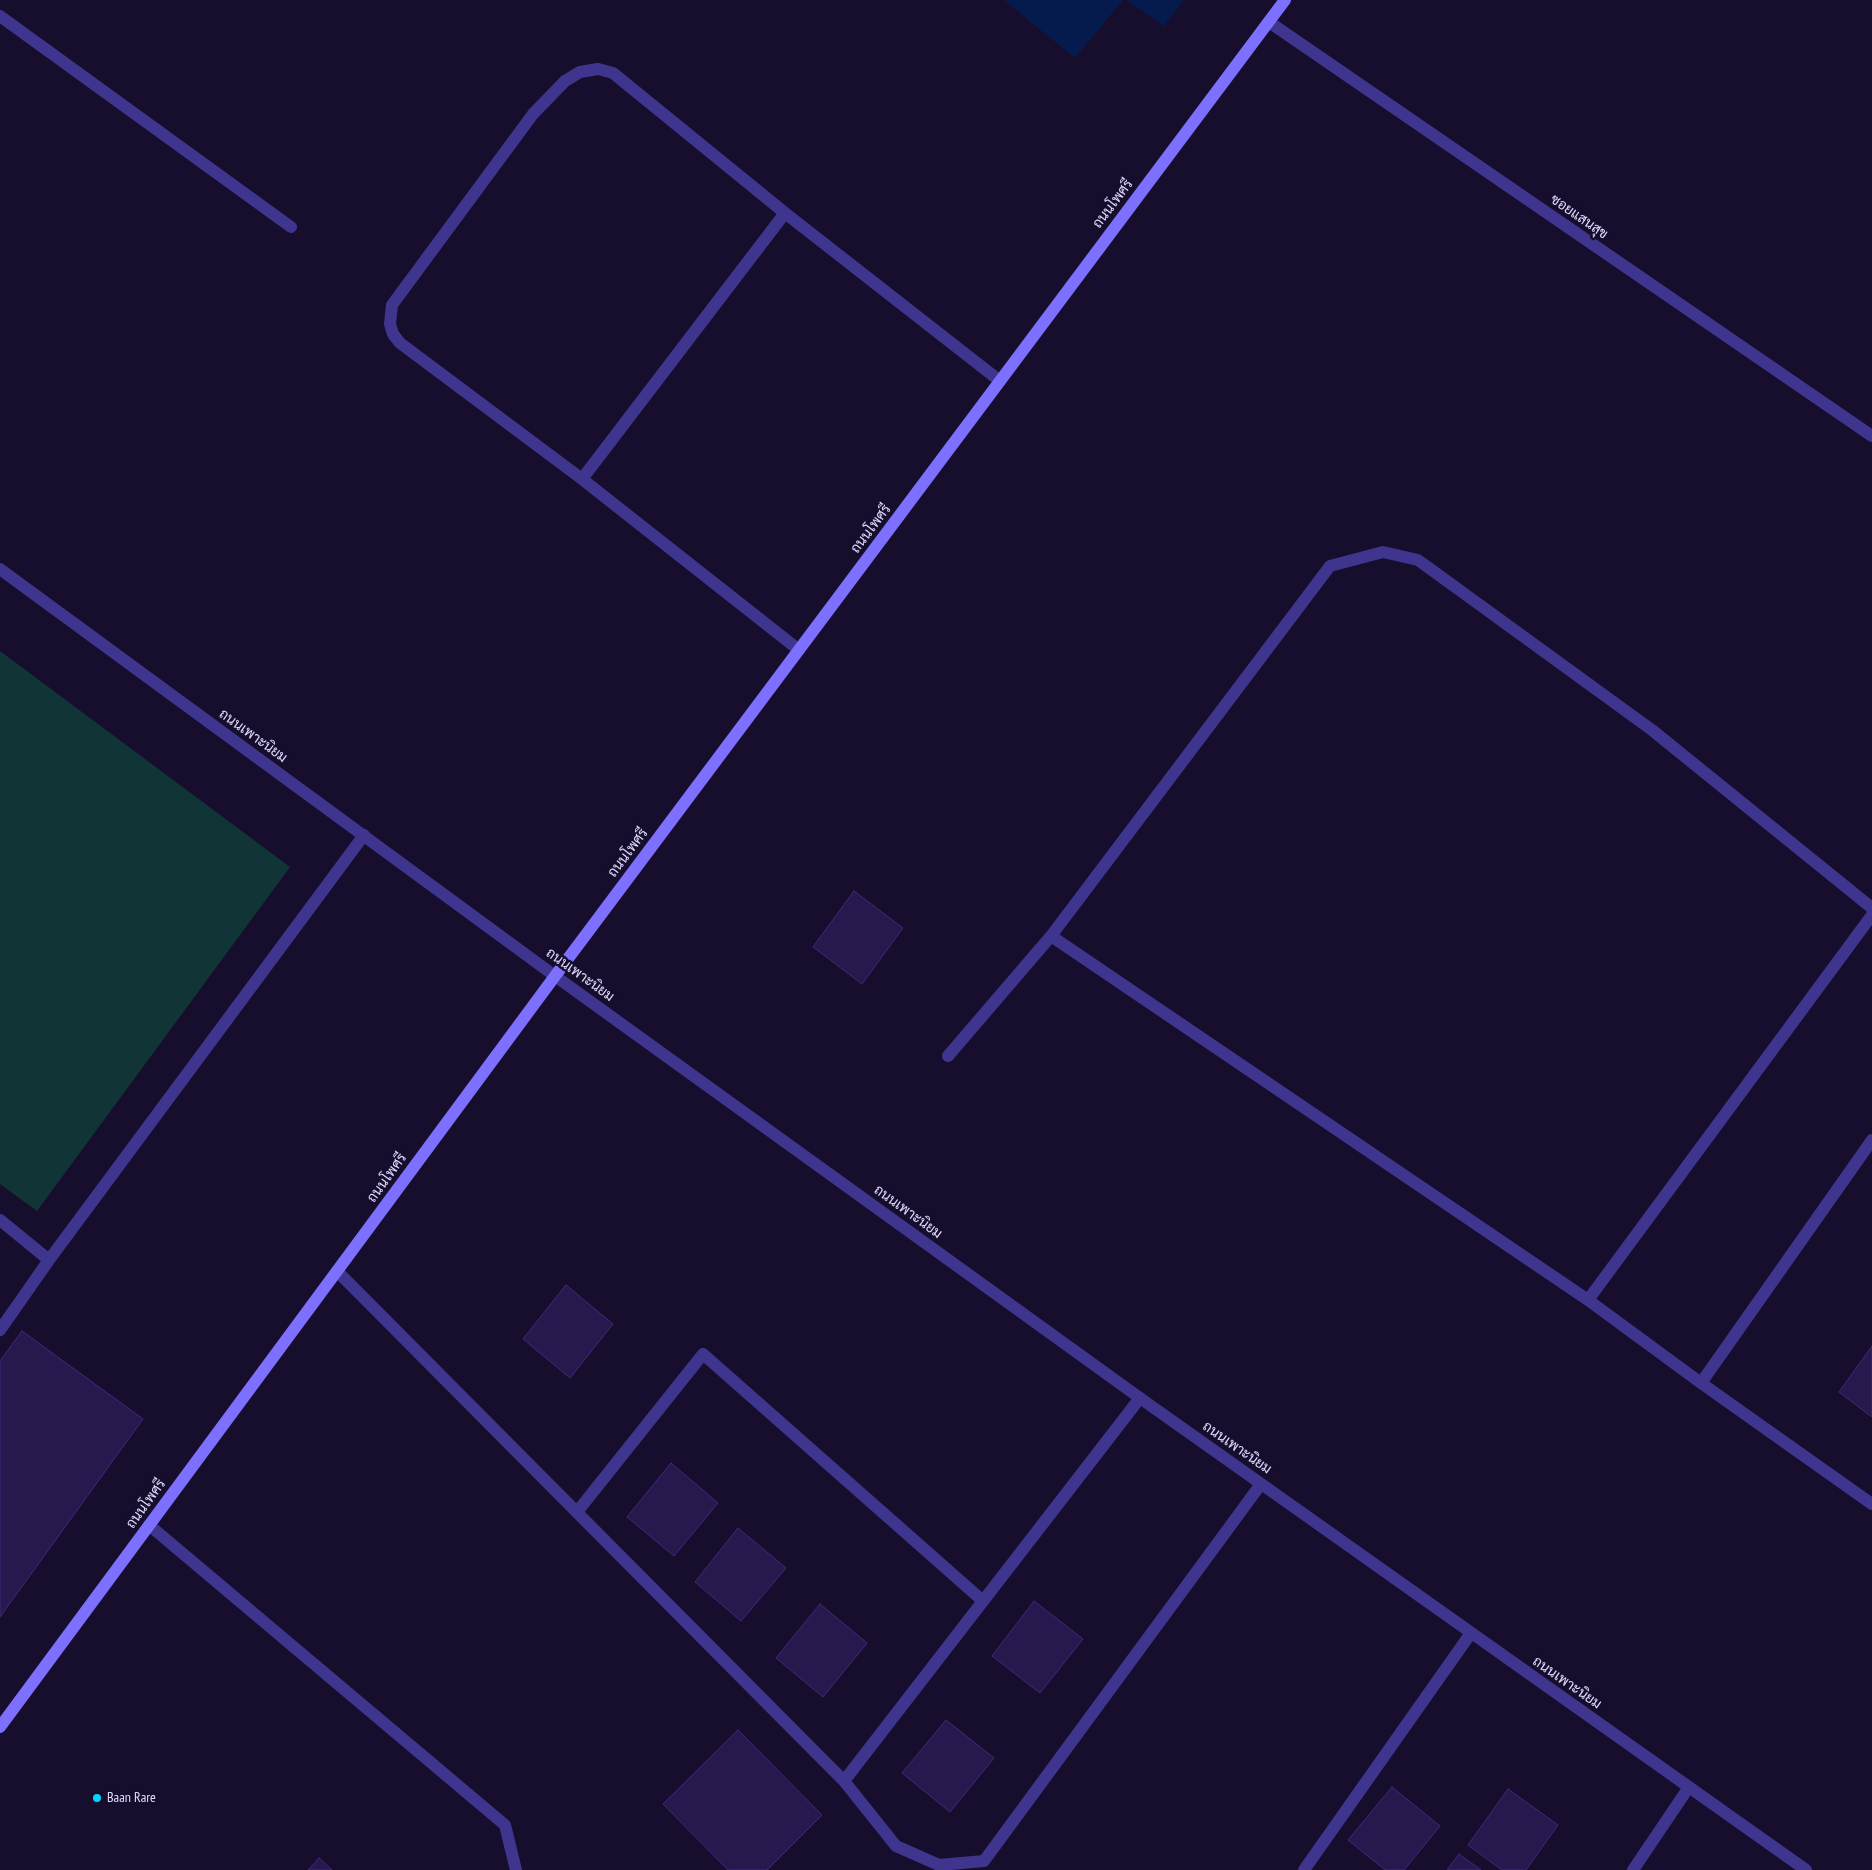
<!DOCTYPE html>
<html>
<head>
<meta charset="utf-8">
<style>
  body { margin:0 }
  canvas { display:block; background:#160e2c }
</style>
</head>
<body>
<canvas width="1872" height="1870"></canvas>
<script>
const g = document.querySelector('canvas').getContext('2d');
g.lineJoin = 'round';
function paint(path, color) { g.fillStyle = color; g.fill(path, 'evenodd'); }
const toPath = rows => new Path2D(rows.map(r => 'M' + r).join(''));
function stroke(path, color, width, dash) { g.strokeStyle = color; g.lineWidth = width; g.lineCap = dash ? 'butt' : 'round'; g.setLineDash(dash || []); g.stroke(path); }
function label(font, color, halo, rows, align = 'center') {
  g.font = font + ' "PT Sans Narrow",Sarabun,sans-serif'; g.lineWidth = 5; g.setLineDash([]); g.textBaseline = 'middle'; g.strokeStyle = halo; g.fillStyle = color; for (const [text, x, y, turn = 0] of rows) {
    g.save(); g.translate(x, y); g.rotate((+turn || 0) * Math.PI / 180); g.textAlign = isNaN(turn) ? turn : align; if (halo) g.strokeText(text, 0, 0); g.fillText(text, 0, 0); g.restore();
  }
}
const green = toPath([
  [0,651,290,867,37,1211,0,1184]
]);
const water = toPath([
  [1004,0,1123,0,1075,58],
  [1126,0,1184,0,1164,26]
]);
const building = toPath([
  [854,891,903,928,862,984,813,947,854,891],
  [566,1285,613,1324,570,1378,523,1339,566,1285],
  [22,1331,143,1419,0,1617,0,1361,22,1331],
  [1872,1346,1872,1417,1839,1392,1872,1346],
  [671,1463,718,1503,674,1556,627,1517,671,1463],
  [738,1528,786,1568,741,1621,695,1582,738,1528],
  [1034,1601,1083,1639,1040,1693,992,1656,1034,1601],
  [820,1604,867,1643,823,1697,776,1658,820,1604],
  [946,1720,994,1758,950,1812,902,1773,946,1720],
  [738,1730,822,1815,767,1870,728,1870,663,1804,738,1730],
  [1392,1787,1440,1826,1404,1870,1385,1870,1348,1840,1392,1787],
  [1508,1789,1558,1825,1526,1870,1502,1870,1468,1845,1508,1789],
  [1459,1854,1481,1870,1447,1870,1459,1854],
  [319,1858,332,1870,308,1870,319,1858]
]);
const service = toPath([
  [0,16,291,227],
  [582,479,400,343,393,334,390,324,392,305,533,114,565,81,580,72,598,69,613,73,785,213],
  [799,650,582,479,785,213,1000,381],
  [1872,908,1652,730,1418,560,1383,552,1330,566,1051,936,1588,1300,1701,1383,1872,1504],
  [948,1056,1051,936],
  [0,1220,49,1260,0,1330],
  [49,1260,364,835],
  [1588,1300,1872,915],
  [1701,1383,1872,1140]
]);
const minor = toPath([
  [1269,22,1872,436],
  [337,1271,844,1781,896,1846,939,1865,984,1861,1261,1484],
  [577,1512,703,1354,983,1601],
  [149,1525,505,1825,516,1870],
  [844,1781,1140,1398],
  [1304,1870,1471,1633],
  [1633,1870,1689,1787]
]);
const tertiary = toPath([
  [0,569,555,976,1140,1398,1806,1870]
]);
const secondary = toPath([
  [0,1727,555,976,1285,0]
]);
const markers = [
  [97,1798,5,"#05d4ff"]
];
const streetNames = [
  ["ถนนโพศรี",1113,204,-53],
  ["ซอยแสนสุข",1579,217,35],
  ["ถนนโพศรี",871,529,-53],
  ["ถนนเพาะนิยม",253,736,36],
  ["ถนนโพศรี",628,853,-53],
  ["ถนนเพาะนิยม",580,975,36],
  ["ถนนโพศรี",387,1178,-54],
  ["ถนนเพาะนิยม",908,1212,36],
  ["ถนนเพาะนิยม",1237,1448,35],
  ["ถนนโพศรี",146,1504,-54],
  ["ถนนเพาะนิยม",1567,1683,35]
];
const poiNames = [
  ["Baan Rare",107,1798]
];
paint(green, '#113536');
paint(water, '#061b4d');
paint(building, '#27194e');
stroke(building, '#3f297d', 1);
stroke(service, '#3f358f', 12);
stroke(minor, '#3f358f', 12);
stroke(tertiary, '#3f358f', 12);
stroke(secondary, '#7e70ff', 12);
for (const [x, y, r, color] of markers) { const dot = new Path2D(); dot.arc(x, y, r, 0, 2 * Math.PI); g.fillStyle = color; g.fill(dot); stroke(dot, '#160e2c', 2); }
label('14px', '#e0d9ff', '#160e2c', streetNames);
label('14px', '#e0d9ff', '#160e2c', poiNames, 'left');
</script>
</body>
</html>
